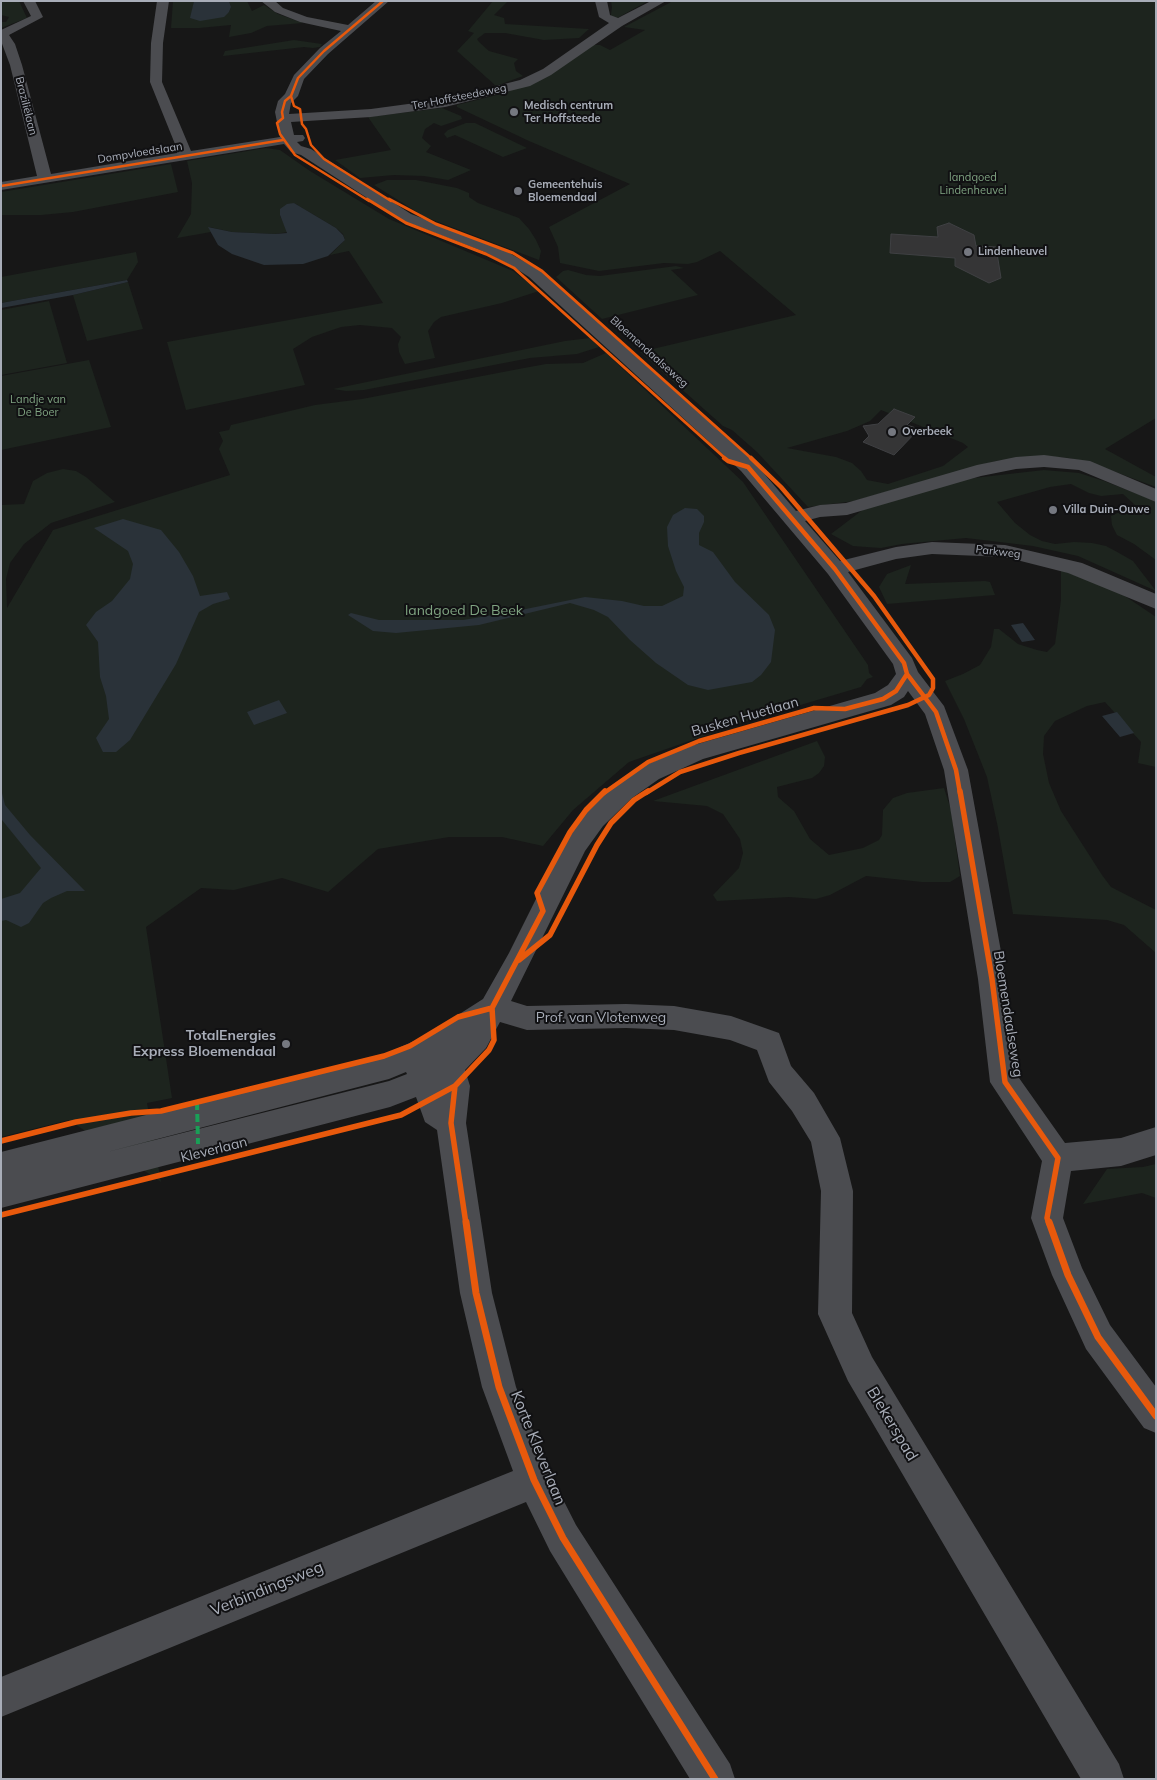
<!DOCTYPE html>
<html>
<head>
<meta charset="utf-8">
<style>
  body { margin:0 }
  #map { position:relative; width:1157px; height:1780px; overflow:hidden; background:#171717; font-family:Mulish,sans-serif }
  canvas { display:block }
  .frame { position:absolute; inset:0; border:2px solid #a8adb8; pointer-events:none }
</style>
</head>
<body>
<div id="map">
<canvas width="1157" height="1780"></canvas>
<div class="frame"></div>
</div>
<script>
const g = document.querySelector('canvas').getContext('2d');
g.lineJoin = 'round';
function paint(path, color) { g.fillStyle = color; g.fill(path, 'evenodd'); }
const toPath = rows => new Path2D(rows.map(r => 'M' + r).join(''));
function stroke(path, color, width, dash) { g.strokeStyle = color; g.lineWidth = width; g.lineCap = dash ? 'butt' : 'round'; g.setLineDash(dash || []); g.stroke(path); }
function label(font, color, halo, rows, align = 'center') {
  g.font = font + ' Mulish,sans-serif'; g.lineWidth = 4; g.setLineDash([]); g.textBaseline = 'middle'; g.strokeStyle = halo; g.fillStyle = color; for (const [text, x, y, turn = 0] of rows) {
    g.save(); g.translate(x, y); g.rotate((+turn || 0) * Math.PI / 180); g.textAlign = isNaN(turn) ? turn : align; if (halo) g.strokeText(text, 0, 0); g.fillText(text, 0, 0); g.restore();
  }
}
const green = toPath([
  [1,1,19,1,27,18,1,28,1,22,6,22,9,17,1,15],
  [173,1,194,1,191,18,229,12,231,7,229,1,247,1,252,11,264,5,278,14,303,23,267,26,251,33,229,37,231,25,199,28,171,28],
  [493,1,508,1,494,15,504,18,505,24,589,29,579,38,544,40,505,33,485,33,477,39,479,42,489,51,518,59,514,63,516,71,523,76,496,86,457,51,474,33,468,31],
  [611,1,648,1,610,22,612,7],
  [673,1,1156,1,1156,418,1105,449,1156,477,1156,487,1094,464,1069,458,1041,456,996,461,854,501,808,507,757,452,732,430,723,426,640,352,796,315,720,251,697,262,688,264,664,263,599,271,560,263,558,247,549,227,630,184,529,141,457,107,457,105,497,95,531,83,591,45,600,45,610,50,645,30,624,27],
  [881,410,963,443,968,447,943,466,888,484,867,480,861,471,852,463,836,457,787,448,847,431,870,421],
  [294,40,322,44,320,47,313,48,304,47,223,56,225,51],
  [442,108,461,116,462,119,441,126,434,123,425,129,422,138,431,146,426,152,471,170,448,180,424,176,394,175,360,178,335,160,391,150,368,117],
  [466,123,475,123,527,148,503,157,455,135,447,138,444,134,448,130],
  [266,148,280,150,310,171,389,219,513,271,539,291,502,303,441,317,434,322,428,331,435,358,405,364,399,352,398,344,401,337,392,328,360,325,341,327,312,337,293,349,305,385,186,410,167,342,383,303,349,251,330,255,345,240,343,234,336,228,294,203,280,216,288,232,275,234,232,232,209,227,211,232,177,238,191,214,192,183,187,161],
  [171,164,178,192,73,212,41,215,1,215,1,192],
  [387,180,416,180,457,188,469,193,469,197,478,203,519,218,529,229,536,240,541,251,539,260,425,217,374,185],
  [136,252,138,262,127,280,1,303,1,277],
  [676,266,684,268,671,270,698,295,602,319,556,277,563,271,568,270,586,275,600,276],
  [128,282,143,329,87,341,73,295],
  [49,301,67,363,1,375,1,310],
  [590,338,599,347,577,354,530,358,364,390,346,391,333,389,565,341],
  [606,353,743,482,868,665,869,673,873,677,867,679,861,687,750,720,629,762,573,810,543,846,502,837,449,837,378,849,328,892,282,878,234,890,201,888,146,927,172,1098,147,1103,161,1182,69,1120,1,1137,1,505,24,504,33,481,47,473,63,469,76,471,86,477,115,502,51,523,24,544,10,563,6,579,7,608,53,530,230,475,219,449,223,441,219,432,229,430,231,425,315,405,362,399,524,368,546,364,583,363],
  [89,360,111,427,1,450,1,376],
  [1044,470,1079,473,1104,481,1156,501,1156,560,1134,544,1117,535,1112,525,1111,516,1135,505,1123,494,1101,496,1089,493,1071,484,1050,487,997,502,1015,523,1030,535,1042,541,1055,544,1074,542,1092,543,1106,546,1119,553,1133,561,1156,591,1078,556,1033,546,966,538,902,544,881,548,866,547,853,546,831,534,869,505,965,479],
  [911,565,905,584,985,581,990,582,995,595,887,604,879,587,887,574],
  [1061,570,1119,592,1156,617,1156,767,1138,763,1141,742,1105,702,1087,706,1055,721,1044,736,1043,754,1049,783,1061,811,1102,875,1111,887,1156,910,1156,953,1124,925,1107,920,1013,914,998,828,987,777,964,719,945,681,963,674,980,665,991,647,994,629,999,629,1018,644,1037,650,1047,652,1055,644,1061,600],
  [817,741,825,757,824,766,819,773,812,778,777,787,778,797,794,811,810,839,829,855,863,848,879,840,882,835,883,810,893,798,907,793,944,788,951,810,960,876,950,882,922,882,866,876,830,895,816,899,789,897,717,901,713,895,739,868,743,853,740,839,723,814,707,806,653,801],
  [1156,1164,1156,1198,1142,1193,1083,1204,1107,1169,1143,1167]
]);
const water = toPath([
  [194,1,229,1,231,7,229,12,224,17,200,21,190,18],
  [294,203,336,228,343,235,345,240,328,256,303,264,264,265,232,254,218,245,208,227,232,232,275,234,287,233,280,215,280,209,287,204],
  [127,280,128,282,73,295,1,308,1,303],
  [685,508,697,509,704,516,704,522,699,533,699,545,713,552,735,582,769,615,775,630,771,662,761,675,752,682,708,690,688,685,656,663,630,640,608,617,594,610,570,603,479,625,396,633,373,631,348,615,351,613,379,620,463,620,511,612,585,597,622,601,644,606,662,606,683,596,684,587,676,571,668,546,667,527,673,515],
  [123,519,161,530,179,552,193,576,200,596,227,592,230,599,213,604,199,612,176,664,130,740,116,752,103,752,96,738,109,719,106,696,100,677,98,642,86,625,96,612,112,601,130,579,133,564,128,551,94,528],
  [1023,623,1035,640,1022,642,1011,625],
  [279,700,287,713,254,725,247,712],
  [1117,712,1134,733,1120,737,1102,716],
  [1,789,5,805,30,835,85,891,67,891,51,898,43,903,29,923,21,927,6,920,1,921,1,899,20,893,41,868,2,820]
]);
const building = toPath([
  [949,223,974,235,976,246,996,247,1001,278,989,283,955,266,955,258,890,253,891,234,938,237,937,227,949,223],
  [894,409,915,417,907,425,919,429,894,455,863,442,869,436,863,426,878,424,894,409]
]);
const minor = toPath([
  [23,1,35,1,43,17,9,35,15,44,22,65,51,174,177,153,177,149,150,82,151,43,157,1,169,1,163,43,162,82,191,151,280,137,275,112,278,101,285,94,294,75,320,48,341,31,300,22,275,12,261,1,275,1,283,8,307,17,348,25,376,1,389,1,328,54,304,79,298,96,291,103,289,114,371,109,445,99,520,80,543,69,609,23,599,17,595,1,607,1,610,15,618,18,651,1,666,1,622,26,551,75,530,86,445,107,371,117,291,122,294,135,303,135,305,138,303,141,297,142,301,146,311,149,411,214,497,246,541,271,755,463,796,511,820,505,846,503,977,465,1016,457,1044,455,1090,461,1156,489,1156,502,1079,470,1044,467,1016,469,981,476,847,515,820,517,805,521,840,561,896,547,932,542,1005,545,1082,563,1156,594,1156,609,1068,573,1005,557,932,554,896,559,848,572,912,658,918,672,944,706,968,770,1006,979,1019,1078,1065,1143,1121,1138,1156,1127,1156,1155,1121,1166,1071,1171,1063,1218,1082,1268,1110,1325,1156,1387,1156,1433,1144,1428,1086,1349,1052,1275,1031,1218,1042,1161,990,1082,978,979,944,770,925,714,908,691,904,697,891,705,703,759,659,779,632,798,603,826,585,851,511,1001,527,1006,626,1004,674,1006,731,1016,779,1033,791,1066,814,1093,840,1138,853,1191,852,1313,872,1357,1119,1764,1124,1779,1081,1779,848,1381,818,1314,821,1191,811,1142,792,1111,769,1082,757,1050,730,1040,674,1030,626,1028,527,1030,500,1022,486,1048,465,1070,470,1086,466,1123,492,1293,516,1387,548,1470,576,1525,730,1764,735,1779,690,1779,550,1551,526,1502,1,1717,1,1677,513,1471,482,1387,460,1293,437,1130,425,1122,416,1097,390,1107,1,1208,1,1152,385,1054,425,1036,483,999,509,953,566,839,585,812,614,786,641,767,687,747,875,693,888,685,896,674,893,664,828,574,741,471,529,277,512,266,485,252,401,220,301,155,291,152,284,144,1,190,1,182,37,176,10,65,1,41,1,30,31,16,23,1],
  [406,1072,407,1074,389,1081,107,1152,389,1079,406,1072]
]);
const quiet = toPath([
  [197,1102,198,1144]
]);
const cyclewayFar4 = toPath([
  [291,96,294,106,300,109,302,124,306,129,311,145,324,159,391,201],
  [283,118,277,123,280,134,295,155,369,201],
  [283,118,282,112,285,101,291,96,298,78,324,51,383,1],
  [1,186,283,140]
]);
const cyclewayFar3 = toPath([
  [367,199,406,223,486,254,514,268,726,459],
  [389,199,436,224,513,253,542,271,752,459]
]);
const cyclewayFar2 = toPath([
  [724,458,728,461,748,467,835,569,904,663,907,674,936,712,956,770,960,793],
  [604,793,648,762,699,741,814,708,845,709,883,699,896,691,907,674],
  [646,793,680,772,739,753,908,705,929,695,933,688,933,679,874,596,781,487,751,458]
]);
const cyclewayFar1 = toPath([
  [960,791,992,979,1005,1082,1058,1158,1047,1218,1049,1224],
  [519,960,550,935,597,845,611,823,634,800,648,791],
  [455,1086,451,1123,466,1224],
  [1,1141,76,1122,131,1113,161,1111,384,1056,410,1046,458,1017,492,1008],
  [1,1215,401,1115,455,1086,489,1050,494,1040,492,1008,543,911,537,893,570,832,586,810,605,791]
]);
const cycleway = toPath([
  [466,1222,476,1293,499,1387,534,1480,563,1538,715,1779],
  [1049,1222,1068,1275,1098,1337,1156,1416]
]);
const markers = [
  [514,112,5,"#757880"],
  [518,191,5,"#757880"],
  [968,252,5,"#757880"],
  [892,432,5,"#757880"],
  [1053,510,5,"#757880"],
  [286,1044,5,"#757880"]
];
const farStreetnames = [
  ["Ter Hoffsteedeweg",459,97,-11],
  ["Braziliëlaan",26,106,76],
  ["Dompvloedslaan",140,153,-9],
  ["Bloemendaalseweg",649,352,42],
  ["Parkweg",998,552,7]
];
const farPoinames = [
  ["Medisch centrum",524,106],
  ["Ter Hoffsteede",524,119],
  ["Gemeentehuis",528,185],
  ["Bloemendaal",528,198],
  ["Lindenheuvel",978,252],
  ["Overbeek",902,432],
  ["Villa Duin-Ouwe",1063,510]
];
const farParknames = [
  ["landgoed",973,178],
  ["Lindenheuvel",973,191],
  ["Landje van",38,400],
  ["De Boer",38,413]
];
const parkNames = [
  ["landgoed De Beek",464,611]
];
const streetNames = [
  ["Busken Huetlaan",745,717,-16],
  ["Bloemendaalseweg",1008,1014,81],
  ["Prof. van Vlotenweg",601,1018],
  ["Kleverlaan",214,1150,-14]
];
const poiNames = [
  ["TotalEnergies",276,1036],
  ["Express Bloemendaal",276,1052]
];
const nearStreetnames = [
  ["Blekerspad",892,1424,59],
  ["Korte Kleverlaan",538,1448,68],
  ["Verbindingsweg",267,1589,-22]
];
paint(green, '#1d241e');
paint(water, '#2a3239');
paint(building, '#353536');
stroke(building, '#3f4043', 1);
paint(minor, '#4b4c50');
stroke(quiet, '#1a9f57', 4, [8, 4]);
stroke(cyclewayFar4, '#e8590c', 2.5);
stroke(cyclewayFar3, '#e8590c', 3);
stroke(cyclewayFar2, '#e8590c', 4.5);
stroke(cyclewayFar1, '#e8590c', 5.5);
stroke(cycleway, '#e8590c', 7);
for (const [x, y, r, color] of markers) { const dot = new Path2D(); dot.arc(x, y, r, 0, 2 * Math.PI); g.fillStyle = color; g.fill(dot); stroke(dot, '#111113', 2); }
label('11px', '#a8adb8', '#111113', farStreetnames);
label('bold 11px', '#a8adb8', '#111113', farPoinames, 'left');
label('11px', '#7fa381', '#111113', farParknames);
label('14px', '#7fa381', '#111113', parkNames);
label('14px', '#a8adb8', '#111113', streetNames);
label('bold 14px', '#a8adb8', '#111113', poiNames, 'right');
label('16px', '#a8adb8', '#111113', nearStreetnames);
</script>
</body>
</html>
